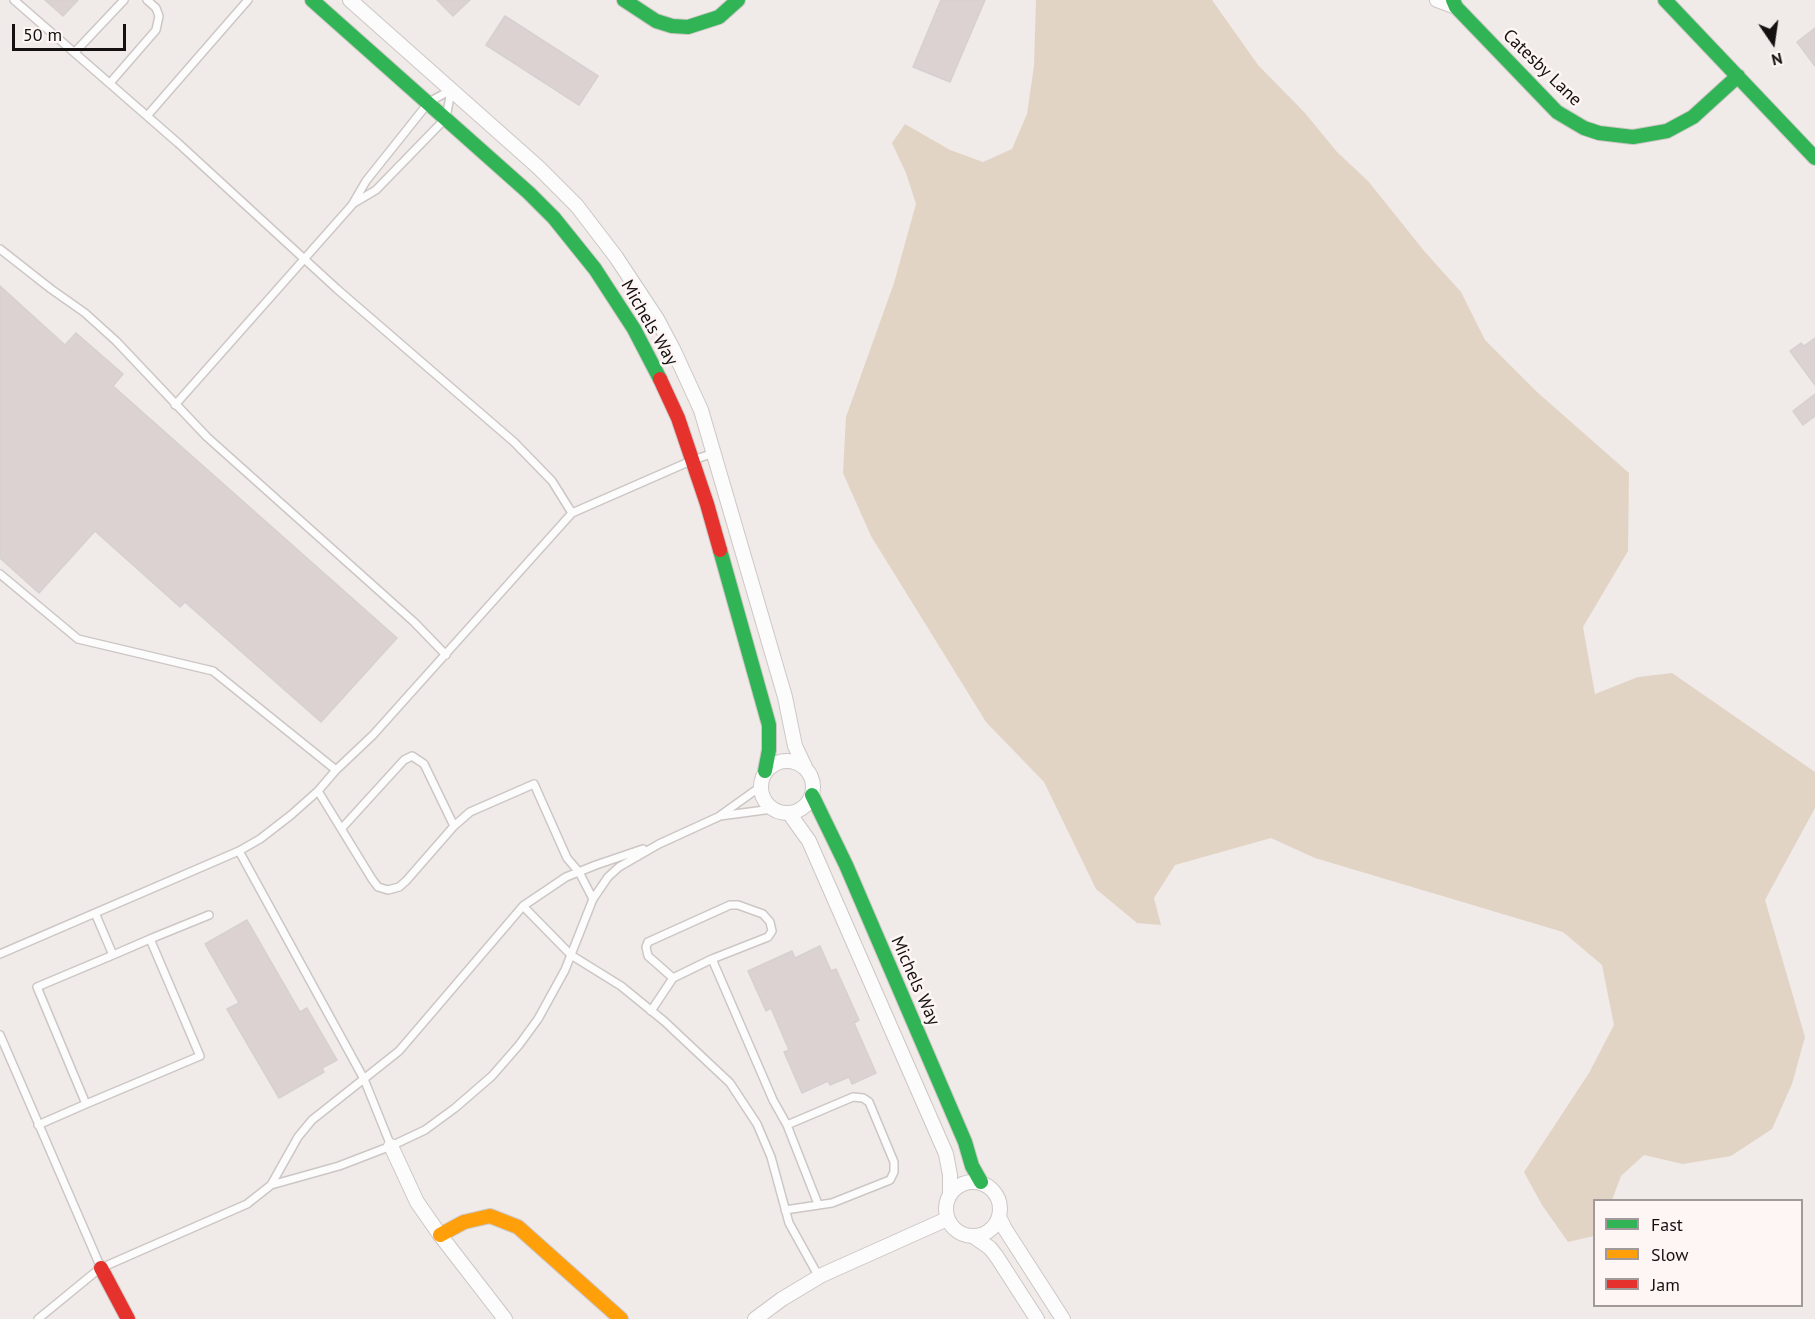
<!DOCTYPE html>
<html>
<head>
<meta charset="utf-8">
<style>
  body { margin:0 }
  #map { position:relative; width:1815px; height:1319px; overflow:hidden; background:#f0eae8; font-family:"PT Sans",sans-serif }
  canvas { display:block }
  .legend { position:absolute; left:1593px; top:1199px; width:210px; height:108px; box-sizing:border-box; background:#fef6f4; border:2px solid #a19a99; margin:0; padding:8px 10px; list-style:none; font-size:18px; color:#151110 }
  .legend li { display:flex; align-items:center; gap:12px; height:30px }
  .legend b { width:30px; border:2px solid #a19a99 }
  .north { position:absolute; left:1743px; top:12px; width:60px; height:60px; -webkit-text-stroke:4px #fef6f4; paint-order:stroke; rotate:167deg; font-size:16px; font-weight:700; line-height:24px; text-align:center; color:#151110 }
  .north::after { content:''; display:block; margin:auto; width:21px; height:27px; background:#151110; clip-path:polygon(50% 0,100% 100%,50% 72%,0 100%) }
  .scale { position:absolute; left:12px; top:24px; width:114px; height:27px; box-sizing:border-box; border:3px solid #151110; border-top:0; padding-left:8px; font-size:18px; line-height:21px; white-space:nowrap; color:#151110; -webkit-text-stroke:4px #fef6f4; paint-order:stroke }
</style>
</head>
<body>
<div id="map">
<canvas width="1815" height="1319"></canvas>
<ul class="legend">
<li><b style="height:8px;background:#30b455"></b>Fast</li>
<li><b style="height:8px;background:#ff9f0a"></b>Slow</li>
<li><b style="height:8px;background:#e5322d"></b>Jam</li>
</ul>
<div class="north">N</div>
<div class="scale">50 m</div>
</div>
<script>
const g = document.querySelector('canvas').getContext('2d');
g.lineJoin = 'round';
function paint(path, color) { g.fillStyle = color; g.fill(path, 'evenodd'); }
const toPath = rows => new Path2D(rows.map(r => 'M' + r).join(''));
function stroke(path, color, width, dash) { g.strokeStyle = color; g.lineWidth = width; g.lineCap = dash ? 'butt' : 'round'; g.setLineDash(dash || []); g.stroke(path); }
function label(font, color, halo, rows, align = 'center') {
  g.font = font + ' "PT Sans",sans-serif'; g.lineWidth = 5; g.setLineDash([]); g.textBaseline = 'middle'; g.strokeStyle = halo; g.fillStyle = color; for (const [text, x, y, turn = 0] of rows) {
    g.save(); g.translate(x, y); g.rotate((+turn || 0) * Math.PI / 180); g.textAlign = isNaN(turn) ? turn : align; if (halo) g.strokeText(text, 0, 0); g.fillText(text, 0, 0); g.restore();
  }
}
const green = toPath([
  [1036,0,1212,0,1258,65,1305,113,1337,152,1368,181,1425,252,1461,292,1485,340,1537,392,1629,473,1628,551,1583,627,1595,694,1638,677,1672,673,1815,772,1815,808,1765,900,1805,1037,1792,1084,1772,1129,1731,1156,1683,1164,1644,1155,1621,1176,1612,1200,1594,1200,1594,1236,1568,1242,1542,1205,1524,1172,1589,1073,1614,1025,1602,965,1563,932,1315,858,1271,838,1175,865,1154,898,1161,925,1137,923,1096,889,1044,782,986,722,871,536,843,473,846,417,894,283,916,204,906,173,892,143,905,124,950,150,983,162,1012,149,1027,114,1034,66]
]);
const building = toPath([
  [45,0,78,0,63,16,45,0],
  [437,0,470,0,453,16,437,0],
  [941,0,985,0,950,82,913,67,941,0],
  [505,16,598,76,579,105,486,45,505,16],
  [1815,28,1815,66,1797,42,1815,28],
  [0,286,65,345,76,333,123,374,113,386,397,638,321,722,185,602,180,607,95,531,39,593,0,558,0,286],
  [1815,338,1815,385,1790,351,1801,343,1804,346,1815,338],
  [1815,394,1815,416,1803,425,1793,411,1815,394],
  [247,920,300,1012,307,1008,337,1060,322,1068,324,1072,279,1098,227,1009,239,1003,205,944,247,920],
  [820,946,831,971,836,969,859,1020,854,1023,876,1073,852,1084,849,1077,830,1085,828,1081,802,1093,784,1052,789,1050,771,1008,766,1011,748,971,792,951,795,958,820,946]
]);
const lane = toPath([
  [14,0,178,143,337,289,514,442,552,481,572,513],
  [75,52,124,0],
  [110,83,156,30,159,16,156,8,147,0],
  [147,116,248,0],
  [354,203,376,190,446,118,451,91],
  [0,249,51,289,85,313,116,341,207,437,414,622,446,655],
  [175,405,352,205,366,181,429,102,451,90],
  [0,574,78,639,213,671,336,770,373,735,572,513,693,460,714,453],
  [318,791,372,879,378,887,388,890,399,887,406,881,454,826,470,812,534,784,567,858,579,872,593,899],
  [720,816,772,809],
  [342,828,404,760,412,756,424,764,454,826],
  [239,851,364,1079,391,1146],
  [523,906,571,955,621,986,664,1021,730,1083,757,1124,771,1157,789,1223,819,1277],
  [95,913,113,955,37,987,86,1104,200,1056,150,939,113,955],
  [150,939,209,915],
  [0,954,239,851,260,839,291,815,318,791,336,770],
  [673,978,648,956,646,947,648,942,730,905,738,905,763,914,770,922,772,931,768,937,712,959],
  [651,1011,673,978,712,959,773,1100,787,1125],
  [0,1035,101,1268,247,1204,271,1185,339,1166,391,1146,425,1130,455,1108,492,1076,519,1045,538,1019,565,970,593,899,608,877,619,867,659,844,718,817,760,787],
  [38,1125,86,1104],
  [271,1185,298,1137,312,1120,399,1051,523,906,566,877,596,865,643,849],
  [785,1210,832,1203,890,1180,894,1172,894,1162,869,1102,863,1098,853,1097,787,1125,818,1204],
  [38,1319,99,1269]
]);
const street = toPath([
  [350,0,538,167,577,206,616,257,657,319,673,349,701,410,785,697,795,746,805,767],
  [1437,0,1456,7],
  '761 787a26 26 0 1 1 52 0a26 26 0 1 1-52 0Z',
  [789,813,809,841,946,1154,950,1175,950,1195],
  [391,1146,417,1202,440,1235,505,1319],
  '946 1209a27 27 0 1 1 54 0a27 27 0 1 1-54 0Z',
  [999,1217,1005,1229,1063,1319],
  [973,1236,990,1248,997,1257,1037,1319],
  [755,1319,782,1299,822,1275,947,1219]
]);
const fast = toPath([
  [312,0,529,193,554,218,595,269,634,329,660,379],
  [624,0,656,21,672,26,688,27,719,17,738,0],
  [1453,0,1456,7,1557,112,1584,128,1599,133,1633,137,1667,131,1693,117,1738,76],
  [1665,0,1815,158],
  [720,550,769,725,769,750,765,771],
  [812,795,846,865,965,1142,972,1166,981,1182]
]);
const slow = toPath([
  [440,1235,464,1222,490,1216,518,1227,621,1319]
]);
const jam = toPath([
  [660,379,678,418,707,504,720,550],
  [101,1268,128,1319]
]);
const streetNames = [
  ["Catesby Lane",1542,68,44],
  ["Michels Way",649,323,60],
  ["Michels Way",915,981,66]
];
paint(green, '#e2d4c4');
paint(building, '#dbd2d1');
stroke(building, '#d6d1d0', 1.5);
stroke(lane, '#ccc7c5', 10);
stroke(street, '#ccc7c5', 16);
stroke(fast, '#ccc7c5', 16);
stroke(slow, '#ccc7c5', 16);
stroke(jam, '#ccc7c5', 16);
stroke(lane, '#fdfcfc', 7);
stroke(street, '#fdfcfc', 14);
stroke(fast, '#30b455', 14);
stroke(slow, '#ff9f0a', 14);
stroke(jam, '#e5322d', 14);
label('18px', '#151110', '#fef6f4', streetNames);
</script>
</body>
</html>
